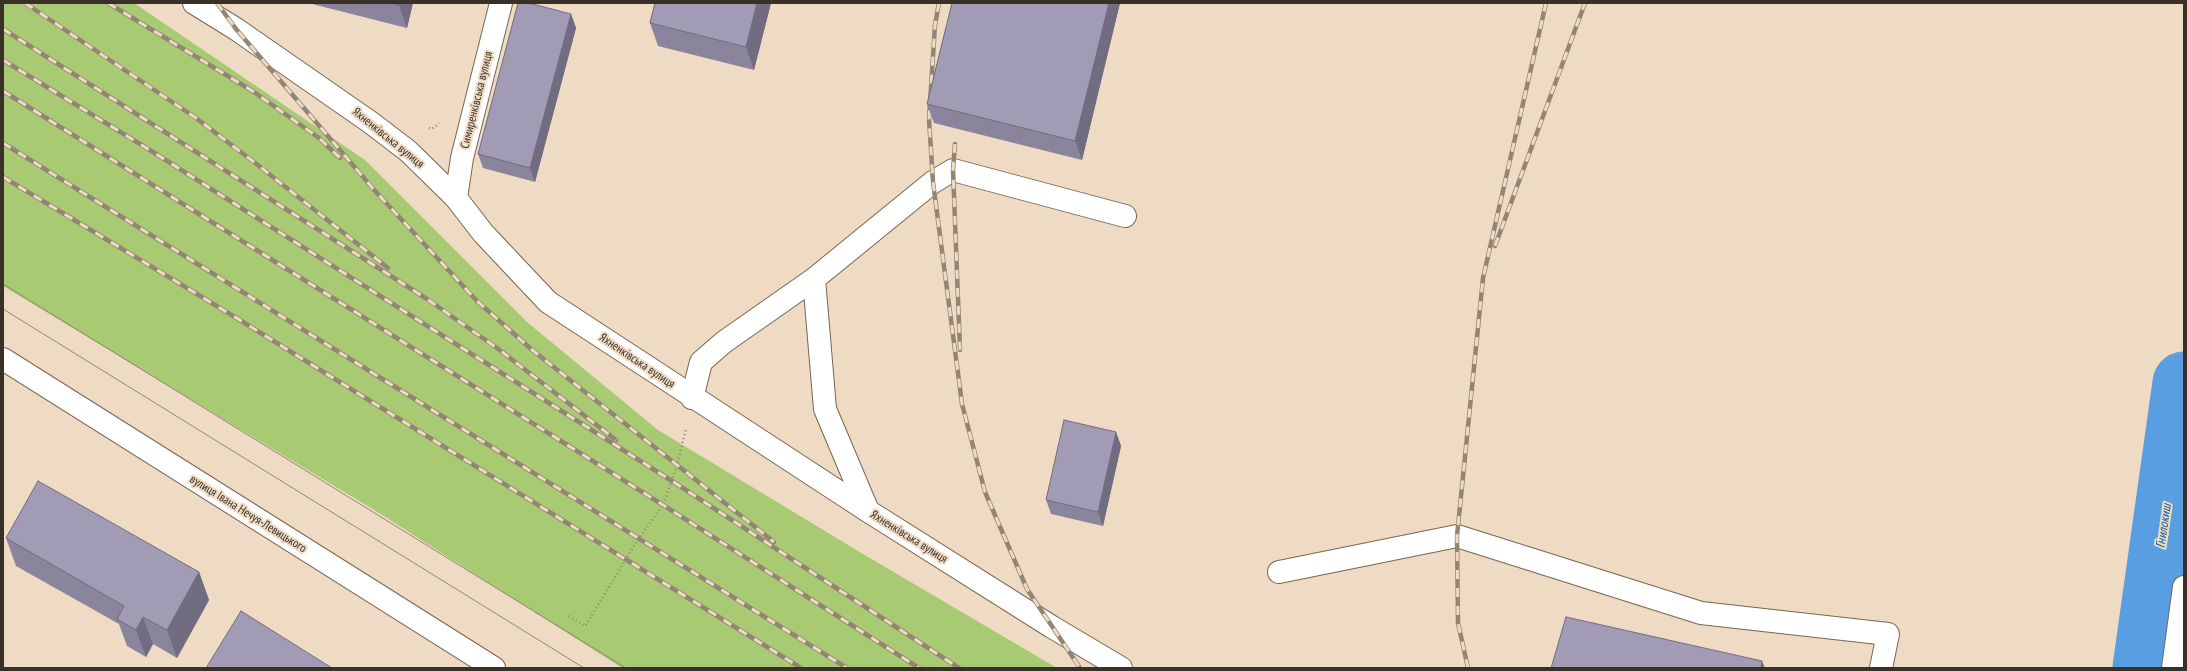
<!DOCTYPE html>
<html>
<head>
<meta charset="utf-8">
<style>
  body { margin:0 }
  #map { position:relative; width:2187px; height:671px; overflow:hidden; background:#efdbc4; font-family:"PT Sans Narrow",sans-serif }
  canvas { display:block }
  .frame { position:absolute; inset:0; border:4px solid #393128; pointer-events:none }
</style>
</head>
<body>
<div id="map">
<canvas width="2187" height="671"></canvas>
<div class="frame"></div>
</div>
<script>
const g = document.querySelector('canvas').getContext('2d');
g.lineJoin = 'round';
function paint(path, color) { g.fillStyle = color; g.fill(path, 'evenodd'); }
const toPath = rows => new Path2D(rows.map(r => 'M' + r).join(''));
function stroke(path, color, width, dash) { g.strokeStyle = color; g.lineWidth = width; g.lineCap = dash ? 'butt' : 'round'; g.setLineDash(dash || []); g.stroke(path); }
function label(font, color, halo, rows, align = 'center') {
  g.font = font + ' "PT Sans Narrow",sans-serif'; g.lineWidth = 4; g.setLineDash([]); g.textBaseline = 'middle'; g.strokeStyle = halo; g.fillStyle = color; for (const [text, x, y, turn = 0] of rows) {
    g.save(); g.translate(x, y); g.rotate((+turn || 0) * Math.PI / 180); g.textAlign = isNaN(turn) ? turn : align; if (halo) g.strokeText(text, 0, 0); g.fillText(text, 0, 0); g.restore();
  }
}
const green = toPath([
  [3,3,134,3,365,160,527,322,658,430,863,554,1057,668,622,668,379,513,3,286]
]);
const river = toPath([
  [2144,668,2184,383]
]);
const path = toPath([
  [429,128,432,129,439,123],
  [569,616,585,626,639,538,663,505,677,466,686,429]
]);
const minor = toPath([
  [194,3,236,29,370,122,408,151,456,198],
  [814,279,825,409,868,511],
  [692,398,701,362,724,342,814,279,933,182,953,170,1125,216],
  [1279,572,1457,536,1701,613,1888,634,1881,668],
  [2173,668,2184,587]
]);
const major = toPath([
  [501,3,462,158,456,198,483,233,548,302,868,511,1052,627,1121,668],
  [3,359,494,668]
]);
const tram = toPath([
  [3,284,626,668],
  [3,309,584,668]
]);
const rail = toPath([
  [25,3,196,118,254,162,388,268],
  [108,3,254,92,319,138,340,158],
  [217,3,236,29,376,192,477,301,531,349,774,542],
  [939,3,935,25,929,119,933,182,962,404,985,492,1027,589,1080,668],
  [3,29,427,299,497,348,616,440],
  [3,60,153,152,672,481,959,668],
  [3,91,663,505,919,668],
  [3,143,847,668],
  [955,144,953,170,960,350],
  [3,177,230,314,801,668],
  [1495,246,1585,3],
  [1468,668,1458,623,1457,536,1483,278,1546,3]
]);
const wall = toPath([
  [311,3,413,3,407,28,312,4],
  [655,3,771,3,754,70,658,46,650,23],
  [952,3,1120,3,1082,160,934,123,927,104],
  [571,14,576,28,535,182,483,168,478,154],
  [1116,432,1121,446,1103,526,1051,514,1046,500],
  [6,538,199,572,209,600,177,658,153,644,146,657,127,646,119,624,16,566]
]);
const shadedWall = toPath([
  [399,3,413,3,407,28,399,5],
  [757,3,771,3,754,70,746,47],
  [1109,3,1120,3,1082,160,1075,141],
  [571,14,576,28,535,182,530,168],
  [1116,432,1121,446,1103,526,1098,512],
  [199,572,209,600,177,658,167,630],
  [143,617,153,644,146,657,136,630],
  [1762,661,1765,668,1761,668]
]);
const building = toPath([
  [390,3,399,3,399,5,390,3],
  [518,3,529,3,571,14,530,168,478,154,518,3],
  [655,3,757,3,746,47,650,23,655,3],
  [952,3,1109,3,1075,141,927,104,952,3],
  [1064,420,1116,432,1098,512,1046,500,1064,420],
  [38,481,199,572,167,630,143,617,136,630,117,619,124,606,6,538,38,481],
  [241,611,332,668,206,668,241,611],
  [1566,617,1762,661,1761,668,1551,668,1566,617]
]);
const streetNames = [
  ["Симиренківська вулиця",477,100,-76],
  ["Яхненківська вулиця",388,138,39],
  ["Яхненківська вулиця",637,361,34],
  ["вулиця Івана Нечуя-Левицького",248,514,32],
  ["Яхненківська вулиця",909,537,32]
];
const waterNames = [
  ["Гнилокиш",2164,526,-82]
];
paint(green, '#a8ca72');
stroke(river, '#599ee1', 63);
stroke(minor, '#776652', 24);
stroke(major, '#776652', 24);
stroke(path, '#938575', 2.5, [1, 3]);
stroke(minor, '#fff', 22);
stroke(major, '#fff', 22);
stroke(tram, '#938575', 1);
stroke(rail, '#938575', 4.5);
stroke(rail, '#efdbc4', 3, [9]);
paint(wall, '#8a859c');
paint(shadedWall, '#716c7f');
paint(building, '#a19bb5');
stroke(building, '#716c7f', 1);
label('12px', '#393128', '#efdbc4', streetNames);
label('italic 13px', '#0c5a97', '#efdbc4', waterNames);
</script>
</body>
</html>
